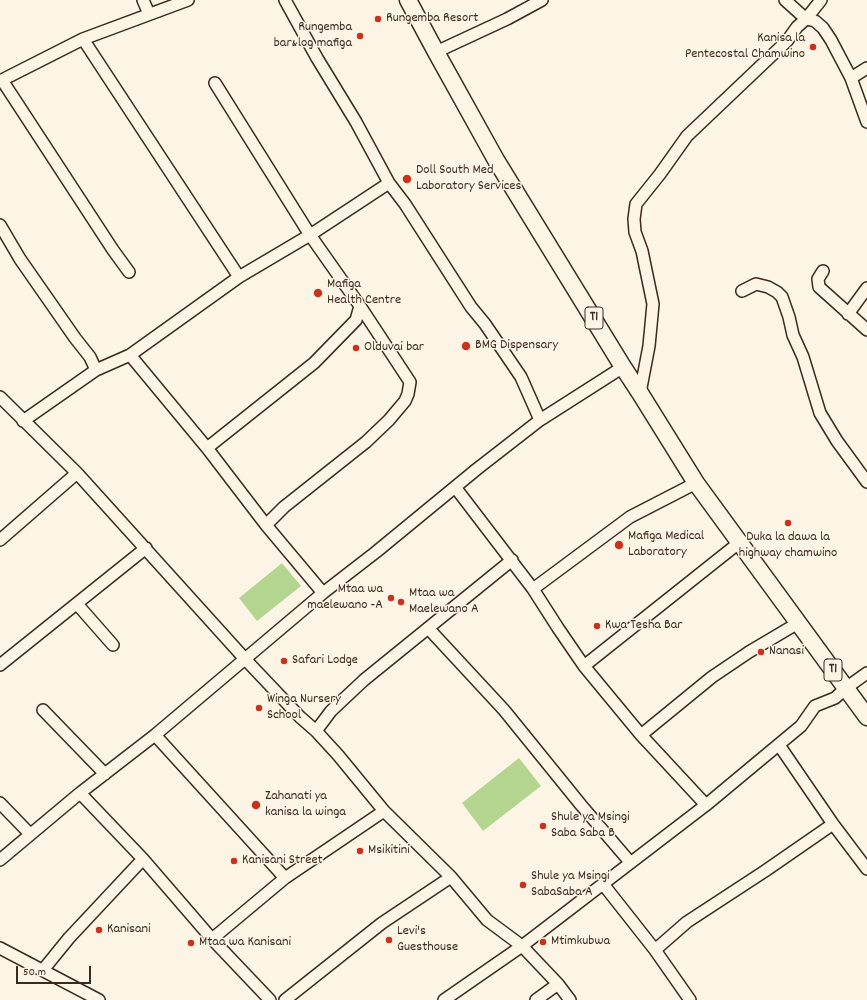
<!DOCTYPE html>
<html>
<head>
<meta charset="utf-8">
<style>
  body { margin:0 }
  #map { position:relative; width:867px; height:1000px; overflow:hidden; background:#fcf5e5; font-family:Dekko,sans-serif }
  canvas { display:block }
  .scale { position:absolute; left:16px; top:966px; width:75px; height:18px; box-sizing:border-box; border:2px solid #3b2a1e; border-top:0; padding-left:5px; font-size:12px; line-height:14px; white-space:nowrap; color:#3b2a1e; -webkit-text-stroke:3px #fcf5e5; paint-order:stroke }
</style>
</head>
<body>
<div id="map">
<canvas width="867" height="1000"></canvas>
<div class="scale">50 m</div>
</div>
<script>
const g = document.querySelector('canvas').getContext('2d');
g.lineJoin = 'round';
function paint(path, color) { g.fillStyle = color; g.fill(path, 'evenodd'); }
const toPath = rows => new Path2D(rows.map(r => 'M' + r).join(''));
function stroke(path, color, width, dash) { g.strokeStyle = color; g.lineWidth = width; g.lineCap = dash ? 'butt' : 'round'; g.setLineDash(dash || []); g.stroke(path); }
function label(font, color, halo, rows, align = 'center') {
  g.font = font + ' Dekko,sans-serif'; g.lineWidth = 3; g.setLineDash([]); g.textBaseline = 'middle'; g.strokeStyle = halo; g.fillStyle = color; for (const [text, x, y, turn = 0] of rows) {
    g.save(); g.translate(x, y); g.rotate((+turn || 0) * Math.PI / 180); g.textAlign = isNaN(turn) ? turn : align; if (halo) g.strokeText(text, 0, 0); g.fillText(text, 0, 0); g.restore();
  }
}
const green = toPath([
  [282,563,301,586,257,621,239,598],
  [519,758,541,786,483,831,462,803]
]);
const minor = toPath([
  [143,0,149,14],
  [285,0,317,58,356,122,389,183,405,204,471,307,485,324,521,377,540,420],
  [785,0,806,19,815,21,823,28,831,40,851,78,867,122],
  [83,39,239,277],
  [436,52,507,19,542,0],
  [851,78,867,68],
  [2,80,113,250,129,272],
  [0,81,83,39,188,0],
  [215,83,310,235,360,306,410,382,408,394,405,401,389,420,366,442,284,507,266,525],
  [0,225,20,259,75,338,90,357,96,370],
  [823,271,818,279,819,287,867,330],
  [742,291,756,284,768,287,777,292,782,297,789,317,793,335,803,357,820,413,837,441,867,482],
  [848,314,867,288],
  [130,355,207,448,266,525,323,593],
  [640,393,649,346,653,304,642,251,635,232,634,219,636,204,660,174,687,136,787,41,797,27,806,19,821,0],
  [0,397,77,473,245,659,300,717,316,731,338,755,384,811,451,877,487,920,522,946,558,984,570,1000],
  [23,421,96,370,130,355,239,277,310,235,389,183],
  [207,448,314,363,356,320,360,306],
  [455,487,533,589,558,628,584,666,641,735,706,805],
  [0,540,77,473],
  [533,589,630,517,696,483],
  [77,604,113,645],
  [428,628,504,710,581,805,630,862],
  [0,665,146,548],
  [584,666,740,542],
  [43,710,105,774],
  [316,731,331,711,364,680,512,560],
  [155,735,285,878,212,939],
  [641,735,712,677,749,652,798,623],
  [779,745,833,824,867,869],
  [80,793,143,859,212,939,270,1000],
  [0,803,30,834],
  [0,860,80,793,155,735,323,593,376,552,477,469,540,420,623,367],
  [285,878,384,811],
  [603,884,655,950,690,1000],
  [0,948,99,1000],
  [655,950,687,922,765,871,833,824],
  [43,970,69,938,143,859],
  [285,1000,382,923,451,877],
  [444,1000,522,946,706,805,801,726,815,706,835,698,846,688,867,673],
  [536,1000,558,984]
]);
const highway = toPath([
  [408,0,436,52,496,160,623,367,640,393,696,483,867,717]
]);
const markers = [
  [378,19,4,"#c8321e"],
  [360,36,4,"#c8321e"],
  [813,47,4,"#c8321e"],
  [407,179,5,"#c8321e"],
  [318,293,5,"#c8321e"],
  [466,346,5,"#c8321e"],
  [356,348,4,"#c8321e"],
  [788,523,4,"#c8321e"],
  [619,545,5,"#c8321e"],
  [391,598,4,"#c8321e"],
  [401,602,4,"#c8321e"],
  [597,626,4,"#c8321e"],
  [761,652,4,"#c8321e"],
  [284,661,4,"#c8321e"],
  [259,708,4,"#c8321e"],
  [256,805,5,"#c8321e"],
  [543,826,4,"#c8321e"],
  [360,851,4,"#c8321e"],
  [234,861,4,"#c8321e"],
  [523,885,4,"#c8321e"],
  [99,930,4,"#c8321e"],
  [389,940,4,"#c8321e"],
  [543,942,4,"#c8321e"],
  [191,943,4,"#c8321e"]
];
const shields = [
  [594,318,18],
  [833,670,18]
];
const shieldNames = [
  ["T1",594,318],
  ["T1",833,670]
];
const poiNames = [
  ["Rungemba Resort",386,19],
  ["Rungemba",352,28,"right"],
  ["bar&log mafiga",352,44,"right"],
  ["Kanisa la",805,39,"right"],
  ["Pentecostal Chamwino",805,55,"right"],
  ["Doll South Med",416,171],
  ["Laboratory Services",416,187],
  ["Mafiga",327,285],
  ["Health Centre",327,301],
  ["BMG Dispensary",475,346],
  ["Olduvai bar",364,348],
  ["Mafiga Medical",628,537],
  ["Laboratory",628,553],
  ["Duka la dawa la",788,538,"center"],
  ["highway chamwino",788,554,"center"],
  ["Mtaa wa",383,590,"right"],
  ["maelewano -A",383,606,"right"],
  ["Mtaa wa",409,594],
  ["Maelewano A",409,610],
  ["Kwa Tesha Bar",605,626],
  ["Nanasi",769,652],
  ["Safari Lodge",292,661],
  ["Winga Nursery",267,700],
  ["School",267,716],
  ["Zahanati ya",265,797],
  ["kanisa la winga",265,813],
  ["Shule ya Msingi",551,818],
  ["Saba Saba B",551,834],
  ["Msikitini",368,851],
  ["Kanisani Street",242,861],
  ["Shule ya Msingi",531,877],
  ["SabaSaba A",531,893],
  ["Kanisani",107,930],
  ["Levi's",397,932],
  ["Guesthouse",397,948],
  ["Mtimkubwa",551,942],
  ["Mtaa wa Kanisani",199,943]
];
paint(green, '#b3d58f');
stroke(minor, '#3b2a1e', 14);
stroke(highway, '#3b2a1e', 19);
stroke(minor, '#fcf5e5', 11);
stroke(highway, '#fcf5e5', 16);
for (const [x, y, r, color] of markers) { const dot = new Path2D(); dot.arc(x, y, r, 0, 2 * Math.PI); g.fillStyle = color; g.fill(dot); stroke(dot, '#fcf5e5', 1.5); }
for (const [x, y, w] of shields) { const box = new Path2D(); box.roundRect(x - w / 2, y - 11, w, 22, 3); g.fillStyle = '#fcf5e5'; g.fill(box); stroke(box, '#3b2a1e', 1); }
label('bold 13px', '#3b2a1e', null, shieldNames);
label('14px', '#3b2a1e', '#fcf5e5', poiNames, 'left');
</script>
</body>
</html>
